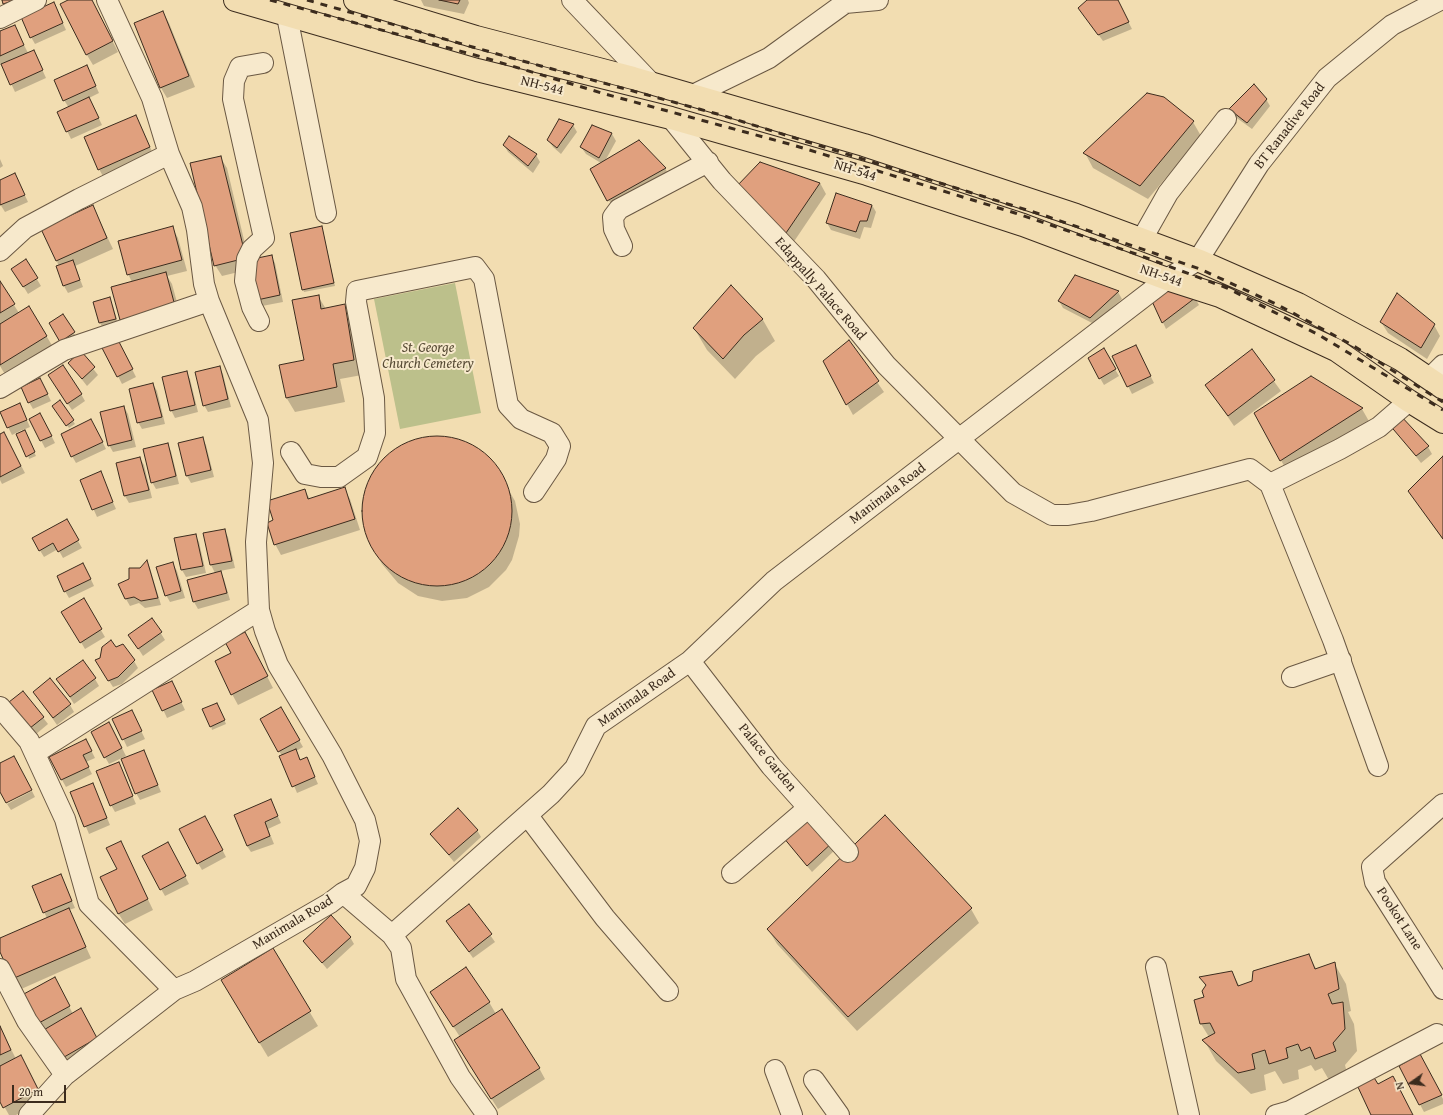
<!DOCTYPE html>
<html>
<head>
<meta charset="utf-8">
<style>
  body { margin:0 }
  #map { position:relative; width:1443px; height:1115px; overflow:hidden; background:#f2ddb1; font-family:"Gentium Book Plus",serif }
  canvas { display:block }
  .north { position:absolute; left:1391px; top:1063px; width:40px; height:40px; -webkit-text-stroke:3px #f7e9cc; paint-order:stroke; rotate:256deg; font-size:11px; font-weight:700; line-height:16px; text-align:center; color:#3c2c1e }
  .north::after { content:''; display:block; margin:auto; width:14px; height:18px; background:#3c2c1e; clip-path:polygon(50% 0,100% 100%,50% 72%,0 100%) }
  .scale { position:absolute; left:12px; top:1085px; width:54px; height:18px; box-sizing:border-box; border:2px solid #3c2c1e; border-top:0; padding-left:5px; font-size:12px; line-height:14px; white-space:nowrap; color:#3c2c1e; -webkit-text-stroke:3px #f7e9cc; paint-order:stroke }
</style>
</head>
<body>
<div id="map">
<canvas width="1443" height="1115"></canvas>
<div class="north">N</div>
<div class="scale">20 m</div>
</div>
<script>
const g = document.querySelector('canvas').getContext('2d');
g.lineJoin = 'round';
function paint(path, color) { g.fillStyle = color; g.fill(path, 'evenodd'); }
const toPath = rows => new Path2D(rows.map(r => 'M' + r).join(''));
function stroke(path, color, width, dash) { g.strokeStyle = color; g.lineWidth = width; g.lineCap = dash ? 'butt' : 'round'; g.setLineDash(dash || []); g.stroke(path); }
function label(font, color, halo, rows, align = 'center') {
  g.font = font + ' "Gentium Book Plus",serif'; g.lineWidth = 4; g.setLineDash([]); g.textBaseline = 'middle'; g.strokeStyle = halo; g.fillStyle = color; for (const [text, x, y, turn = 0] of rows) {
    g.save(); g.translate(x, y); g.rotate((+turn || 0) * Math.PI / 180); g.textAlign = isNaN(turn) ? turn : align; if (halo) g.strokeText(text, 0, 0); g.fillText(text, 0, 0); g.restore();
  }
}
const green = toPath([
  [455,283,481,413,400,429,374,299]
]);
const shadow = toPath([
  [70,0,92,0,118,52,93,65,87,55],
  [421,0,468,0,469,3,464,14,424,6],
  [1089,0,1117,0,1132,29,1103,41,1084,15],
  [57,10,66,30,35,44,31,37],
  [163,12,169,23,195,87,167,98,161,88],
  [0,32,18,33,28,53,37,58,46,78,15,92,2,64,0,65],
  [90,73,99,93,89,98,102,125,71,139,58,112,69,108,64,100],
  [1266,99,1270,106,1252,129,1234,116,1230,109],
  [136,116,155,158,105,180,99,169],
  [1193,122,1201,136,1148,199,1093,168,1085,153],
  [573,125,577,132,561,154,553,147,548,140],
  [592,127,612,134,616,141,605,161,665,168,671,179,615,211,591,169,601,163,586,154,581,147],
  [504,145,536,155,540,162,533,173,508,152],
  [220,157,227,168,249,261,271,256,275,263,283,302,262,306,251,269,222,276,215,265],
  [0,159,3,166,0,168],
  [760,163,820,183,826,194,793,243,743,198],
  [15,174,28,202,5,212,0,204,0,181],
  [872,205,876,212,871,228,864,227,860,239,831,230,827,223],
  [93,207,113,249,75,266,83,287,68,293,64,286,57,261],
  [172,227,178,238,187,271,167,276,172,284,181,317,121,320,113,287,132,282,128,274],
  [322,227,335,286,304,292,303,289],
  [26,261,41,286,28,294,17,276],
  [1075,276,1118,292,1122,299,1094,324,1063,308,1059,301],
  [0,283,19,313,29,307,53,347,6,376,0,366],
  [731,286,763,320,775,341,756,356,735,379,707,350,694,328],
  [318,296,326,309,344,305,353,320,362,375,340,379,345,402,295,412,286,397,305,360],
  [1195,298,1199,305,1166,329,1152,299],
  [109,299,113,306,119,326,104,330,100,323,94,303],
  [63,315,78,340,65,348,50,323],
  [1381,322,1434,325,1440,336,1427,359,1388,333],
  [849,342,884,392,853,415,824,362],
  [103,347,121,347,136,377,122,384],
  [1103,349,1119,376,1104,385,1089,359],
  [1252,351,1281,391,1234,426,1206,385],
  [81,353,98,375,87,386,69,363],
  [1139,353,1154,383,1132,394,1113,356],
  [219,367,223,374,231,407,208,412,204,405],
  [186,372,190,379,198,412,175,418,171,410],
  [1311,377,1362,409,1370,423,1289,475,1256,414],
  [40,379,51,401,33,409,29,402],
  [53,382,81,394,85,401,72,410],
  [153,384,157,391,165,424,142,429,138,422],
  [60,401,75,424,69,428,55,409],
  [124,407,128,414,136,447,113,452,109,445],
  [23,411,30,427,23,430,36,456,29,459,22,430,12,435,1,413],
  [30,419,44,421,55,443,45,448],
  [1390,423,1428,447,1432,454,1421,463],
  [95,427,106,449,76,463,72,456],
  [4,433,25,473,2,484,0,480,0,435],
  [429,437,454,439,476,449,486,456,494,465,515,501,520,524,519,536,512,560,506,570,489,587,467,598,442,601,418,596,398,583,382,564,373,549,364,526,364,501,371,478,385,458,406,444],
  [202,438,206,445,214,477,191,483,187,476,179,443],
  [167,444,171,451,179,484,156,489,152,482],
  [1443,457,1443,540,1409,491],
  [140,458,144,465,152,498,129,503,125,496,117,463],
  [100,473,116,509,97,517,81,481],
  [344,489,350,499,360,530,281,555,275,544,274,521,305,491,310,499],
  [66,520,82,548,63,558,58,549,44,557,33,539],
  [224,530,228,537,235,568,220,571,224,579,230,600,198,609,194,602,188,581,215,573,211,565,204,534],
  [195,535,199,542,206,573,186,577,182,570,175,539],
  [147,561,150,568,161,605,145,608,139,603,130,606,126,599,130,580],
  [173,564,177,571,185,598,170,602,166,595],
  [87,571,94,586,69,598,65,591],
  [83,600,105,637,85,649,63,612],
  [152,619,165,640,143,656,134,642],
  [245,633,273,688,238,705,232,694,232,654],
  [116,648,134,661,138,668,122,684,113,687,100,667,101,659],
  [58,679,95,679,99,686,74,704],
  [175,689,185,710,167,718,154,690],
  [23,692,48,724,35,735,14,710],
  [34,692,70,705,74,712,57,725],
  [219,707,226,724,212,730,211,726],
  [281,709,303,747,296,751,301,761,307,759,318,784,297,793,282,756,261,720],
  [135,718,145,739,127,747,114,719],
  [113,730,126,756,109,764,105,757],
  [86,740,95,758,86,762,92,774,66,787,62,780],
  [144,751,161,792,140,800,136,793],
  [118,763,136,804,115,812,111,805],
  [93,784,110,825,89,834,72,793],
  [32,791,35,797,11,810,7,804],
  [271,801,281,823,268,829,274,844,251,852,247,846],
  [810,815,837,848,812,872,784,838],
  [209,824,226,857,202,870,198,863],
  [477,830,481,837,454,862,431,834],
  [172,850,189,884,165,896,161,889],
  [126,853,153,910,125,924,118,913,118,870],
  [61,875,75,908,69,910,91,958,19,990,0,950,0,939,47,918,44,912],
  [469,905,495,942,473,958,447,921],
  [971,909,979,923,857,1031,777,944,768,929],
  [350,937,354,944,327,969,304,941],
  [272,949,318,1026,268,1057,230,994],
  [1309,956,1317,970,1334,963,1346,984,1351,1011,1348,1012,1354,1024,1357,1051,1345,1065,1347,1073,1329,1080,1322,1068,1315,1071,1311,1065,1298,1070,1299,1079,1283,1084,1275,1071,1264,1075,1266,1090,1251,1094,1216,1061,1204,1040,1209,1037,1201,1024,1206,987,1201,978,1232,972,1240,987],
  [58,985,73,1014,103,1049,66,1070,38,1023],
  [431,992,489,1002,496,1014,539,1068,545,1079,498,1109,461,1051,460,1037],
  [0,1027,16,1059,27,1067,44,1100,16,1115,9,1115,0,1099],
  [1424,1063,1443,1099,1443,1104,1424,1112,1400,1067]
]);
const building = toPath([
  [2,0,16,0,3,4,2,0],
  [68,0,92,0,113,41,86,55,60,4,68,0],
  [439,0,460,0,458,4,439,0],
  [1087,0,1118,0,1129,22,1098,35,1078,8,1087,0],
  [54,2,63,23,30,38,21,17,54,2],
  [163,11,189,76,160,88,134,23,163,11],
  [15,25,24,45,0,56,0,31,15,25],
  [34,50,43,70,10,85,1,64,34,50],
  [87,65,96,86,63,101,54,80,87,65],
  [1254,84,1267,99,1247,123,1229,109,1254,84],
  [1147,93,1164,97,1194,121,1140,186,1083,153,1147,93],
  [89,97,99,118,66,132,57,112,89,97],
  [136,115,150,147,98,170,84,137,136,115],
  [559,119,574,124,557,148,547,140,559,119],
  [592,125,612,133,599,158,580,147,592,125],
  [509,136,537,154,528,166,503,145,509,136],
  [639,140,666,168,607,201,590,169,639,140],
  [221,156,246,258,214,266,190,163,221,156],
  [760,162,820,183,786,233,736,187,760,162],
  [15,173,25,195,0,205,0,180,15,173],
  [836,193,872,205,867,221,860,221,856,232,826,223,836,193],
  [93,205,107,238,56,261,41,229,93,205],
  [173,226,182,260,127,275,118,241,173,226],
  [322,226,334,283,302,290,290,233,322,226],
  [272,255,280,295,257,300,248,260,272,255],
  [26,259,38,278,23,287,11,269,26,259],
  [73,260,80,280,63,286,56,266,73,260],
  [166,272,175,306,120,320,111,287,166,272],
  [1075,275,1119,291,1090,318,1058,301,1075,275],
  [0,281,15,304,0,313,0,281],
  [1170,284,1195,298,1162,323,1151,299,1170,284],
  [731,285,763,319,744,335,723,359,693,328,731,285],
  [1397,293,1435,324,1421,348,1380,322,1397,293],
  [319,295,321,309,345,304,354,360,333,364,337,387,286,398,279,365,304,360,292,300,319,295],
  [110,297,116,319,99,323,93,302,110,297],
  [29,306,47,336,0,365,0,324,29,306],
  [63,314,75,332,60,342,49,323,63,314],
  [117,338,133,369,117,377,101,346,117,338],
  [849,340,879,381,846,405,823,361,849,340],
  [1136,345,1151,376,1127,387,1112,356,1136,345],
  [1104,348,1116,369,1099,379,1088,358,1104,348],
  [1252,349,1275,380,1228,416,1205,385,1252,349],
  [81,351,95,367,82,379,68,363,81,351],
  [63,365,82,394,67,404,48,375,63,365],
  [220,366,228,399,203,406,195,372,220,366],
  [187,371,195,405,170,411,162,377,187,371],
  [1311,376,1363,408,1280,461,1254,413,1311,376],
  [40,378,48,394,28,403,21,387,40,378],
  [153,383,162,417,137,423,129,389,153,383],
  [60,400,74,420,66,426,52,406,60,400],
  [20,403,27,420,7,428,0,412,20,403],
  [124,406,132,440,108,446,100,412,124,406],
  [40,413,52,436,40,441,29,419,40,413],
  [1399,414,1429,446,1416,456,1388,423,1399,414],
  [91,419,103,442,71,457,61,434,91,419],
  [25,430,35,452,26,457,16,434,25,430],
  [4,432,21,466,0,477,0,434,4,432],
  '362 511a75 75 0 1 1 150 0a75 75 0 1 1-150 0Z',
  [203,437,211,470,186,476,178,443,203,437],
  [168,443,176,476,151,483,143,449,168,443],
  [1443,456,1443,539,1408,491,1443,456],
  [140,457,149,490,124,496,116,463,140,457],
  [101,471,113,502,92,510,80,480,101,471],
  [345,487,355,519,274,545,267,523,273,520,267,501,305,489,308,499,345,487],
  [67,519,79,540,58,552,53,543,39,551,32,538,67,519],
  [225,529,232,561,210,565,203,533,225,529],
  [196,534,203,566,181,570,174,538,196,534],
  [147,560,158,598,141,601,134,597,125,599,118,584,129,579,129,568,140,568,147,560],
  [173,562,181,591,165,596,156,567,173,562],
  [83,563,91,579,64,592,57,576,83,563],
  [221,571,227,593,193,602,187,580,221,571],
  [84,598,102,629,80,643,61,612,84,598],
  [152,618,162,632,138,649,128,635,152,618],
  [245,632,268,676,231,695,215,661,231,653,225,642,245,632],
  [111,640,116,647,123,644,135,660,118,677,108,681,95,660,100,658,102,647,111,640],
  [83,660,96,678,70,697,56,679,83,660],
  [50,678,71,704,53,718,33,692,50,678],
  [172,681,182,702,162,711,152,690,172,681],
  [23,691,44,717,30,728,9,702,23,691],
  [217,703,225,720,210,727,202,709,217,703],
  [281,707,300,740,278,752,260,719,281,707],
  [132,710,142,731,122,740,112,719,132,710],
  [109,722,122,748,104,758,91,732,109,722],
  [86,739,92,751,83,755,89,767,61,780,49,757,86,739],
  [296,749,300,760,307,757,315,777,292,787,279,756,296,749],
  [144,750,158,785,135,794,121,759,144,750],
  [14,756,32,790,6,803,0,792,0,763,14,756],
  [119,762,133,796,110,806,96,771,119,762],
  [93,783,107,818,84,827,70,792,93,783],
  [271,799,278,816,265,822,270,836,247,846,234,815,271,799],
  [458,808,478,830,449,855,430,834,458,808],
  [810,814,834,841,807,866,783,837,810,814],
  [885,815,972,908,848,1017,767,929,885,815],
  [205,816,223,850,197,864,179,829,205,816],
  [121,841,148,899,118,914,100,877,117,869,106,848,121,841],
  [168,842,186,876,160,890,142,856,168,842],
  [61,874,72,901,43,913,32,886,61,874],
  [469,904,492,934,469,952,446,921,469,904],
  [69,908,86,947,12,979,0,952,0,938,69,908],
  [331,915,351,937,322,963,303,941,331,915],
  [273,948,311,1011,259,1043,221,980,273,948],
  [1309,954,1315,969,1335,962,1339,989,1328,994,1332,1004,1343,1002,1345,1029,1333,1043,1336,1051,1315,1059,1310,1047,1301,1051,1298,1044,1286,1048,1288,1058,1269,1064,1265,1050,1252,1054,1255,1069,1238,1073,1202,1040,1215,1033,1210,1023,1200,1024,1194,1000,1204,997,1202,991,1206,985,1199,977,1232,971,1238,986,1252,981,1253,971,1309,954],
  [466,967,490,1002,453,1027,430,992,466,967],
  [55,977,70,1006,37,1024,22,995,55,977],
  [81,1008,97,1038,59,1060,42,1031,81,1008],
  [502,1009,540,1068,491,1099,454,1040,502,1009],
  [0,1026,11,1050,0,1055,0,1026],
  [1420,1054,1442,1095,1419,1105,1399,1066,1420,1054],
  [21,1055,38,1089,3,1108,0,1102,0,1066,21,1055],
  [1373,1076,1378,1084,1393,1076,1413,1115,1371,1115,1357,1085,1373,1076]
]);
const minor = toPath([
  [107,0,152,98,169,154,192,207,197,230,204,284,209,301,258,420,263,463,256,542,259,610,265,631,278,665,332,755,365,820,370,841,365,868,356,886,343,893],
  [572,0,651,83],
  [287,16,326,213],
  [0,18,36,0],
  [691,96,769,58,845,3,878,0],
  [671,118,722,181,816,279,886,365,1013,493,1052,515,1068,515,1091,511,1250,469,1270,484],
  [1142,239,1168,193,1226,119],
  [622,246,614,229,613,217,619,209,708,162],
  [0,251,25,228,79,199,169,154],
  [259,321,252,307,245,281,247,259,252,249,264,238,233,99,234,81,240,67,263,63],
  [1430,378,1443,365],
  [0,388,64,350,209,301],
  [291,452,305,474,321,477,339,477,367,457,375,433,374,398,356,302,357,291,475,267,484,279,508,405,521,419,552,433,560,446,556,459,534,492],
  [690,661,771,766,848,852],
  [1292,677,1341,660],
  [0,707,29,741,65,819,89,904,174,990],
  [35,753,259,610],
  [1378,766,1333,640,1270,484,1340,449,1379,427,1409,401],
  [1443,804,1372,867,1375,882,1443,989],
  [528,816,605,918,668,991],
  [732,873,808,808],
  [392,935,401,948,406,979,460,1077,487,1115],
  [1156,967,1189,1115],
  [0,969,27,1021,65,1075],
  [775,1070,792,1115],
  [814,1080,839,1115],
  [29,1115,65,1075,174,990,195,981,330,903,343,893,392,935,551,794,575,768,596,726,690,661,774,581,1167,279,1198,260,1259,164,1327,78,1392,25,1440,0],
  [1276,1115,1290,1111,1437,1034]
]);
const major = toPath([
  [235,0,477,70,671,118,867,174,1023,225,1167,279,1220,296,1336,350,1409,401,1443,422],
  [355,0,476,37,633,78,864,145,1076,215,1200,261,1298,304,1400,359,1443,388]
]);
const rail = toPath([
  [270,0,482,57,605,94,793,145,1015,213,1136,254,1227,288,1319,335,1443,410],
  [307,0,508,57,721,115,1043,215,1200,269,1278,305,1352,345,1443,402]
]);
const streetNames = [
  ["NH-544",542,86,14],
  ["BT Ranadive Road",1290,126,-52],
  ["NH-544",855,171,17],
  ["NH-544",1161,276,19],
  ["Edappally Palace Road",820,289,49],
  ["Manimala Road",888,494,-37],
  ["Manimala Road",637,698,-35],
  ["Palace Garden",767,758,51],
  ["Pookot Lane",1399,919,57],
  ["Manimala Road",293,923,-31]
];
const parkNames = [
  ["St. George",428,348],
  ["Church Cemetery",428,364]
];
paint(green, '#bcc08b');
paint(shadow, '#0003');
paint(building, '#e0a07e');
stroke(building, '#3c2c1e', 1);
stroke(minor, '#6a5843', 22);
stroke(major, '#3c2c1e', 24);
stroke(minor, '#f7e9cc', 20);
stroke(major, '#f2ddb1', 22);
stroke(rail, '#3c2c1e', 3, [7, 7]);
label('14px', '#3c2c1e', '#f7e9cc', streetNames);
label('italic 14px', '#564a34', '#f7e9cc', parkNames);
</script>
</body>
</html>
